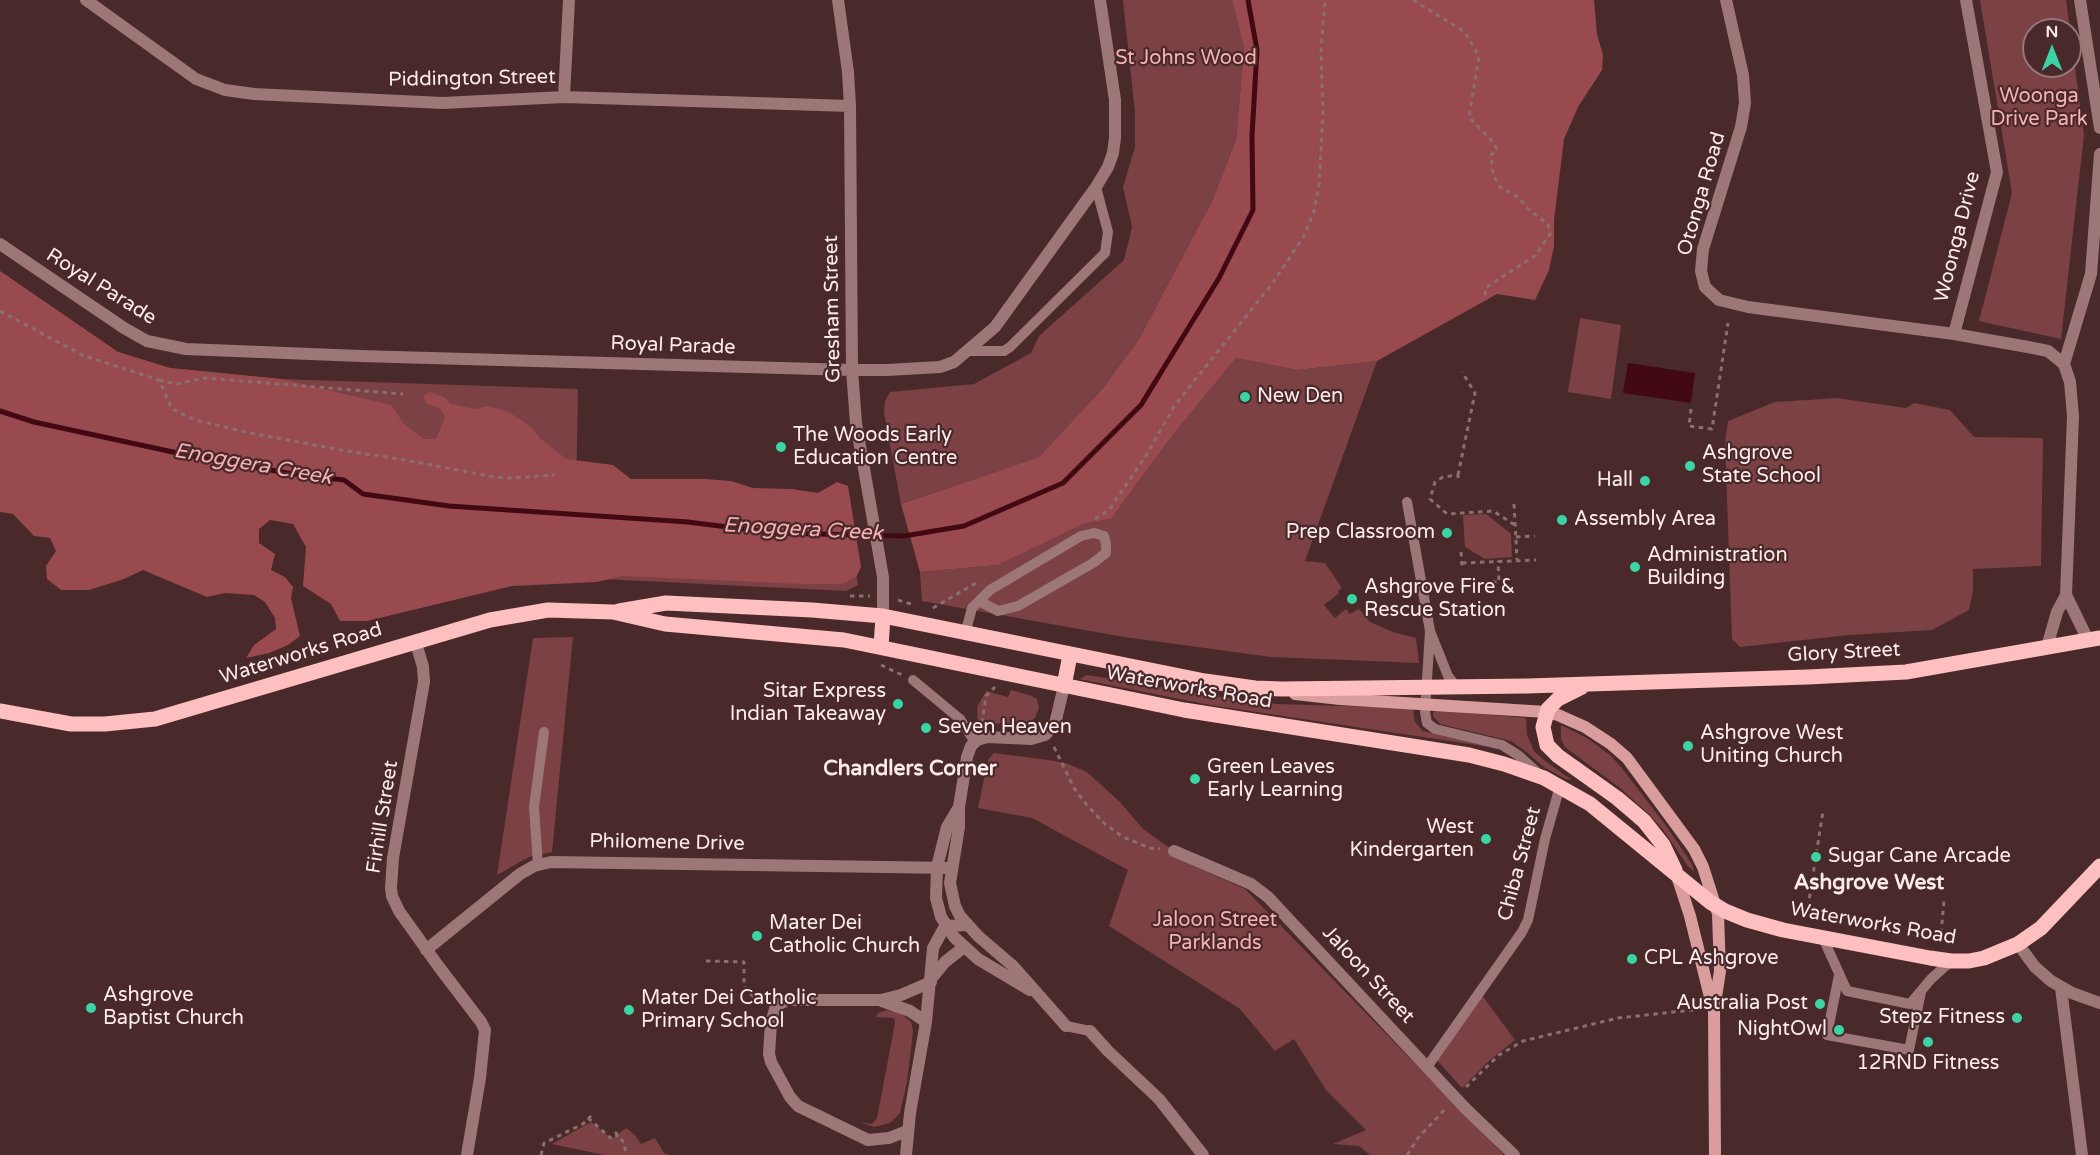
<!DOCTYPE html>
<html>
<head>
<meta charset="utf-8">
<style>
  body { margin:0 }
  #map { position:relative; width:2100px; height:1155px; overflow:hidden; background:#49292a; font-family:"Varela Round",sans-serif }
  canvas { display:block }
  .north { position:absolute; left:2022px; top:18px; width:60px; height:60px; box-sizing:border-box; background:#49292a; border:2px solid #917777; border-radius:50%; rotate:0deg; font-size:16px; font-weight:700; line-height:24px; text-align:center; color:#fdebeb }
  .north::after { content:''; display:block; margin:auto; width:21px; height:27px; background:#3ad4a5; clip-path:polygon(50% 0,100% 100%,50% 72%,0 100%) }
</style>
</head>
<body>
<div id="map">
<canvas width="2100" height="1155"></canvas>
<div class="north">N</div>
</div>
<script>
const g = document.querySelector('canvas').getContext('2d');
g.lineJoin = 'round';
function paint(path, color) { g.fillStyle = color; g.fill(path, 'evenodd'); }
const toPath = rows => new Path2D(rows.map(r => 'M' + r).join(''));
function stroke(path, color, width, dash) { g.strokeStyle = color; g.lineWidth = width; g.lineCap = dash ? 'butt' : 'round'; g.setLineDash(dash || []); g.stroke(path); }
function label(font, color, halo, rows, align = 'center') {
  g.font = font + ' "Varela Round",sans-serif'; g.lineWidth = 4.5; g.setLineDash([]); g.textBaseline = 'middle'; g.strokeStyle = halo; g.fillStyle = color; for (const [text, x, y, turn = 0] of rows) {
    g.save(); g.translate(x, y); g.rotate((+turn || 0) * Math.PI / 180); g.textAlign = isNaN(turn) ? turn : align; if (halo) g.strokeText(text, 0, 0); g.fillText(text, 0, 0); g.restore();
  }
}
const green = toPath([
  [1123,0,1232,0,1244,48,1236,140,1212,201,1139,339,1103,388,1039,457,901,504,884,413,885,401,890,392,974,384,1031,353,1039,336,1124,260,1132,227,1123,187,1135,147,1135,113],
  [1980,0,2066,0,2084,135,2061,339,1979,321,2012,193],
  [2034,30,2070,30,2070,66,2034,66],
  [0,271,118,352,170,368,281,379,578,389,576,494,190,429],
  [1580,318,1621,325,1611,399,1568,392],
  [1236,358,1297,370,1377,361,1305,561,1325,563,1342,588,1338,591,1339,593,1324,605,1335,618,1346,609,1350,614,1359,609,1370,622,1393,632,1416,638,1419,663,1271,657,1124,637,922,601,920,572,998,565,1086,523,1111,519,1172,436],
  [1837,398,1906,408,1914,403,1950,410,1974,437,2043,438,2041,566,1973,569,1973,592,1969,610,1932,630,1849,635,1740,647,1732,639,1725,443,1728,421,1775,402],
  [1486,514,1511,534,1512,557,1485,559,1465,547,1463,515],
  [611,523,855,569,858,585,846,591,601,579],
  [573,637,552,852,529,857,497,875,533,638],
  [1087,675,1233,699,1278,704,1413,708,1415,722,1423,731,1489,747,1210,705,1079,679],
  [1011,690,1029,695,1037,699,1039,708,1035,718,1029,723,1021,724,978,723,977,707,986,691,1008,697],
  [1437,710,1526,718,1527,735,1534,751,1545,761,1572,780,1566,779,1545,768,1525,751,1511,741,1440,724,1433,716,1433,713],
  [1561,725,1587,738,1610,755,1621,767,1667,827,1692,864,1694,872,1687,865,1664,831,1650,815,1620,788,1565,747,1561,739],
  [994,753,1048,760,1066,763,1087,772,1120,802,1143,829,1174,851,1173,857,1245,889,1504,1155,1370,1155,1359,1146,1333,1144,1366,1130,1326,1090,1294,1039,1275,1051,1240,1009,1109,926,1128,870,1032,818,978,808,988,760],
  [1481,994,1515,1040,1490,1060,1462,1088,1435,1058],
  [887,1010,901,1013,911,1022,913,1030,911,1050,907,1082,900,1113,890,1123,874,1127,860,1122,872,1124,877,1118,895,1023,894,1018,876,1017,878,1013],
  [591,1122,612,1139,626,1128,635,1135,641,1144,655,1138,664,1153,670,1155,604,1155,552,1144]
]);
const forest = toPath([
  [1232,0,1594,0,1597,34,1603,55,1602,70,1578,107,1564,139,1554,220,1554,246,1549,270,1535,300,1497,294,1377,361,1297,370,1236,358,1172,436,1111,519,1086,523,998,565,920,572,901,504,1039,457,1103,388,1139,339,1212,201,1236,140,1244,48],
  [0,271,118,352,170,368,281,379,391,405,404,424,424,439,436,439,445,417,440,408,426,403,423,396,430,392,445,398,451,404,475,409,487,406,507,411,529,425,541,439,566,459,613,465,631,479,705,479,731,481,753,488,792,489,818,493,837,482,848,486,861,567,856,577,841,584,804,584,622,576,597,582,512,586,367,621,340,621,331,604,303,586,306,547,293,524,270,520,259,529,259,543,275,554,271,570,285,577,293,587,291,598,300,636,288,645,269,653,246,658,254,645,276,629,275,618,265,602,254,595,225,593,207,597,143,570,124,579,89,590,61,590,47,579,46,566,56,551,50,538,34,536,13,514,0,512]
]);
const water = toPath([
  [1628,363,1695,373,1691,403,1623,393]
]);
const stream = toPath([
  [0,411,34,422,196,457,293,474,344,480,363,494,449,506,688,522,775,533,904,536,964,526,1063,483,1141,405,1219,278,1253,210,1252,136,1257,50,1248,0]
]);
const path = toPath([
  [1413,0,1465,32,1479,57,1469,117,1494,143,1497,150,1491,155,1493,175,1500,187,1518,197,1528,209,1548,224,1550,234,1536,255,1485,288,1486,300],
  [0,311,82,355,159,380,172,409,195,420,250,433,341,450,399,459,495,477,509,478,555,475],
  [159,380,176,384,205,378,403,394],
  [1691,409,1689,426,1712,429,1728,323],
  [1458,475,1475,393,1462,372],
  [1458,478,1458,475,1443,477,1435,482,1430,499,1447,514,1493,511,1515,525],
  [1514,504,1517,560],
  [1095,519,1109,510,1147,454,1175,405,1272,284,1304,236,1314,211,1319,185,1323,114,1321,50,1325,0],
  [1516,537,1535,536],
  [1461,552,1462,567],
  [1462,563,1536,560],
  [1492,582,1499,582,1498,561],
  [850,596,870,596],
  [898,600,911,604],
  [933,608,976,583],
  [881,665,902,675],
  [982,723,986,696,995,687],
  [1054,747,1074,788,1086,804,1105,824,1123,837,1150,848,1160,849],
  [1808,907,1823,811],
  [1941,933,1944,901],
  [706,961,744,962,744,986,755,999,760,1000],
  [1466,1087,1499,1055,1523,1041,1618,1018,1693,1010],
  [588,1118,612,1139,618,1135],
  [615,1132,625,1144,625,1155],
  [541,1155,544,1143,583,1124,591,1116],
  [1407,1155,1418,1138,1447,1107]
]);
const lane = toPath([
  [967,351,1004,351,1010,347,1105,253,1108,232,1096,187],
  [1407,502,1430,631,1448,676,1457,688],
  [1430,631,1425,712,1427,723,1435,729,1502,745,1518,755,1539,774],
  [965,634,972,608,990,590,1081,536,1094,533,1104,536,1106,544,1106,553,1093,563,1018,606,998,611,979,601],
  [913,680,960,719,975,742],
  [538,865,534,807,544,732],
  [1823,938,1847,991,1910,1004,1931,979,1951,961],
  [1839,975,1827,1035,1909,1050,1921,992],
  [1066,1026,1090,1031],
  [1427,1067,1522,932,1528,920,1545,839,1560,786]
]);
const street = toPath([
  [86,0,196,79,225,90,254,94,443,103,564,97,850,106],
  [838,0,848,72,850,106,852,370,856,423,883,577,883,616],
  [1726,0,1743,75,1745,103,1741,127,1703,249,1701,271,1705,287,1719,300,1748,307,1954,334,2028,347,2048,351,2064,364,2070,382,2073,416,2066,595,2057,612,2047,647],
  [2080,0,2100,128],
  [564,97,569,0],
  [0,244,124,328,147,341,186,349,360,356,852,370,887,370,940,367,954,362,995,327,1096,187,1108,167,1113,153,1115,138,1115,100,1100,0],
  [1954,334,1997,172,1966,0],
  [2064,364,2091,274,2100,154],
  [2066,595,2088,640],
  [416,643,423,667,424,682,393,858,391,888,392,896,399,911,439,967,481,1022,485,1030,480,1078,467,1155],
  [1064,686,1055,724,1045,735,1031,739,987,737,977,740,971,746,967,757,959,807,959,827,950,883,955,906,960,916,978,936,1013,966,1066,1026],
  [959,807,947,827,937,867,936,898,941,917,954,937,978,959,1030,990],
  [1174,851,1251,884,1268,897,1466,1109,1514,1155],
  [2018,944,2035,967,2051,981,2072,993,2100,1003],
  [426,950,520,874,534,866,551,862,951,868],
  [931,979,945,962,964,947],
  [2061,988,2082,1155],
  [882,1001,910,1011,926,1022],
  [1090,1031,1108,1051,1159,1099,1203,1155],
  [907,1131,889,1138,868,1140,798,1106,790,1097,771,1062,769,1054,771,1023,776,1006,787,1000,881,1000,901,995,931,982],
  [906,1155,910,1113,926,1022,933,948,945,926,968,925]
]);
const secondary = toPath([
  [1295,694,1340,699,1546,712,1558,715,1585,727,1611,744,1627,758,1694,849,1703,867,1718,914,1720,971,1714,1010,1715,1155],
  [1677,876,1690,916,1713,1009]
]);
const primary = toPath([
  [619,611,666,603,812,610,883,616,1205,681,1255,688,1282,689,1527,686,1808,677,1906,672,2100,638],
  [881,647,883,616],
  [1064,686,1070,655],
  [1582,687,1558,699,1548,709,1543,727,1547,745,1558,756,1617,798,1644,821,1663,845,1675,870],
  [0,711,71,724,105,724,155,719,490,620,548,610,613,612,665,624,844,640,1184,710,1469,755,1504,764,1544,778,1590,804,1710,902,1725,911,1747,920,1783,930,1930,958,1951,961,1969,961,1984,958,2018,944,2041,928,2100,866]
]);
const markers = [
  [1245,397,6,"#3ad4a5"],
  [781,447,6,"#3ad4a5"],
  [1690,466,6,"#3ad4a5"],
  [1645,481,6,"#3ad4a5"],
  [1562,520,6,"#3ad4a5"],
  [1447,533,6,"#3ad4a5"],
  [1635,567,6,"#3ad4a5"],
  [1352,599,6,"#3ad4a5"],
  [898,704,6,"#3ad4a5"],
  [926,728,6,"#3ad4a5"],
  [1688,746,6,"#3ad4a5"],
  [1195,779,6,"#3ad4a5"],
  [1486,839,6,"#3ad4a5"],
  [1816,857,6,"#3ad4a5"],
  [757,936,6,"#3ad4a5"],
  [1632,959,6,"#3ad4a5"],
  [1820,1004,6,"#3ad4a5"],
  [91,1008,6,"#3ad4a5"],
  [629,1010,6,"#3ad4a5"],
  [2017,1018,6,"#3ad4a5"],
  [1839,1030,6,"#3ad4a5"],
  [1928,1042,6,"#3ad4a5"]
];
const parkNames = [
  ["St Johns Wood",1186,59],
  ["Woonga",2039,97],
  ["Drive Park",2039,120],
  ["Jaloon Street",1215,921],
  ["Parklands",1215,944]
];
const streetNames = [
  ["Piddington Street",472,79,-1],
  ["Otonga Road",1702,194,-74],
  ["Woonga Drive",1958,237,-76],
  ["Royal Parade",101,287,32],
  ["Gresham Street",833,309,-91],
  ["Royal Parade",673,346,2],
  ["Glory Street",1844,653,-3],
  ["Waterworks Road",301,654,-17],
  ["Waterworks Road",1189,688,10],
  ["Firhill Street",383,817,-81],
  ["Philomene Drive",667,843,1],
  ["Chiba Street",1520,864,-75],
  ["Waterworks Road",1873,924,10],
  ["Jaloon Street",1368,975,47]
];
const poiNames = [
  ["New Den",1257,397],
  ["The Woods Early",793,436],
  ["Education Centre",793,459],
  ["Ashgrove",1702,454],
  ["State School",1702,477],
  ["Hall",1633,481,"right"],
  ["Assembly Area",1574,520],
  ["Prep Classroom",1435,533,"right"],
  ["Administration",1647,556],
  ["Building",1647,579],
  ["Ashgrove Fire &",1364,588],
  ["Rescue Station",1364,611],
  ["Sitar Express",886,692,"right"],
  ["Indian Takeaway",886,715,"right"],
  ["Seven Heaven",938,728],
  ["Ashgrove West",1700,734],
  ["Uniting Church",1700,757],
  ["Green Leaves",1207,768],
  ["Early Learning",1207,791],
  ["West",1474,828,"right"],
  ["Kindergarten",1474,851,"right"],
  ["Sugar Cane Arcade",1828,857],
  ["Mater Dei",769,924],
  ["Catholic Church",769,947],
  ["CPL Ashgrove",1644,959],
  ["Ashgrove",103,996],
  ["Baptist Church",103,1019],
  ["Mater Dei Catholic",641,999],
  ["Primary School",641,1022],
  ["Australia Post",1808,1004,"right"],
  ["Stepz Fitness",2005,1018,"right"],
  ["NightOwl",1827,1030,"right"],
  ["12RND Fitness",1928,1064,"center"]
];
const waterNames = [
  ["Enoggera Creek",253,465,10],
  ["Enoggera Creek",803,530,3]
];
const neighbourhoodNames = [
  ["Chandlers Corner",910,769],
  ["Ashgrove West",1869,883]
];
paint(green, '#7c4144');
paint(forest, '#994a4f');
paint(water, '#420912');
stroke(stream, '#420912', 5);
stroke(path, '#8a6f6f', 3, [4.5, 4.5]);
stroke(lane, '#9d7778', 10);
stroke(street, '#9d7778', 12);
stroke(secondary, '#d99d9e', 12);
stroke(primary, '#febfc0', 15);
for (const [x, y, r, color] of markers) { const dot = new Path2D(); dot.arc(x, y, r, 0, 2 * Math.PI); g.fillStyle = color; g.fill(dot); stroke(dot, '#49292a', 2); }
label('20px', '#f7b1b3', '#49292a', parkNames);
label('20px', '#fdebeb', '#49292a', streetNames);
label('20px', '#fdebeb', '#49292a', poiNames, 'left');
label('italic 21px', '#f7b1b3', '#49292a', waterNames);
label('bold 21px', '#fdebeb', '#49292a', neighbourhoodNames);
</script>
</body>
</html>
